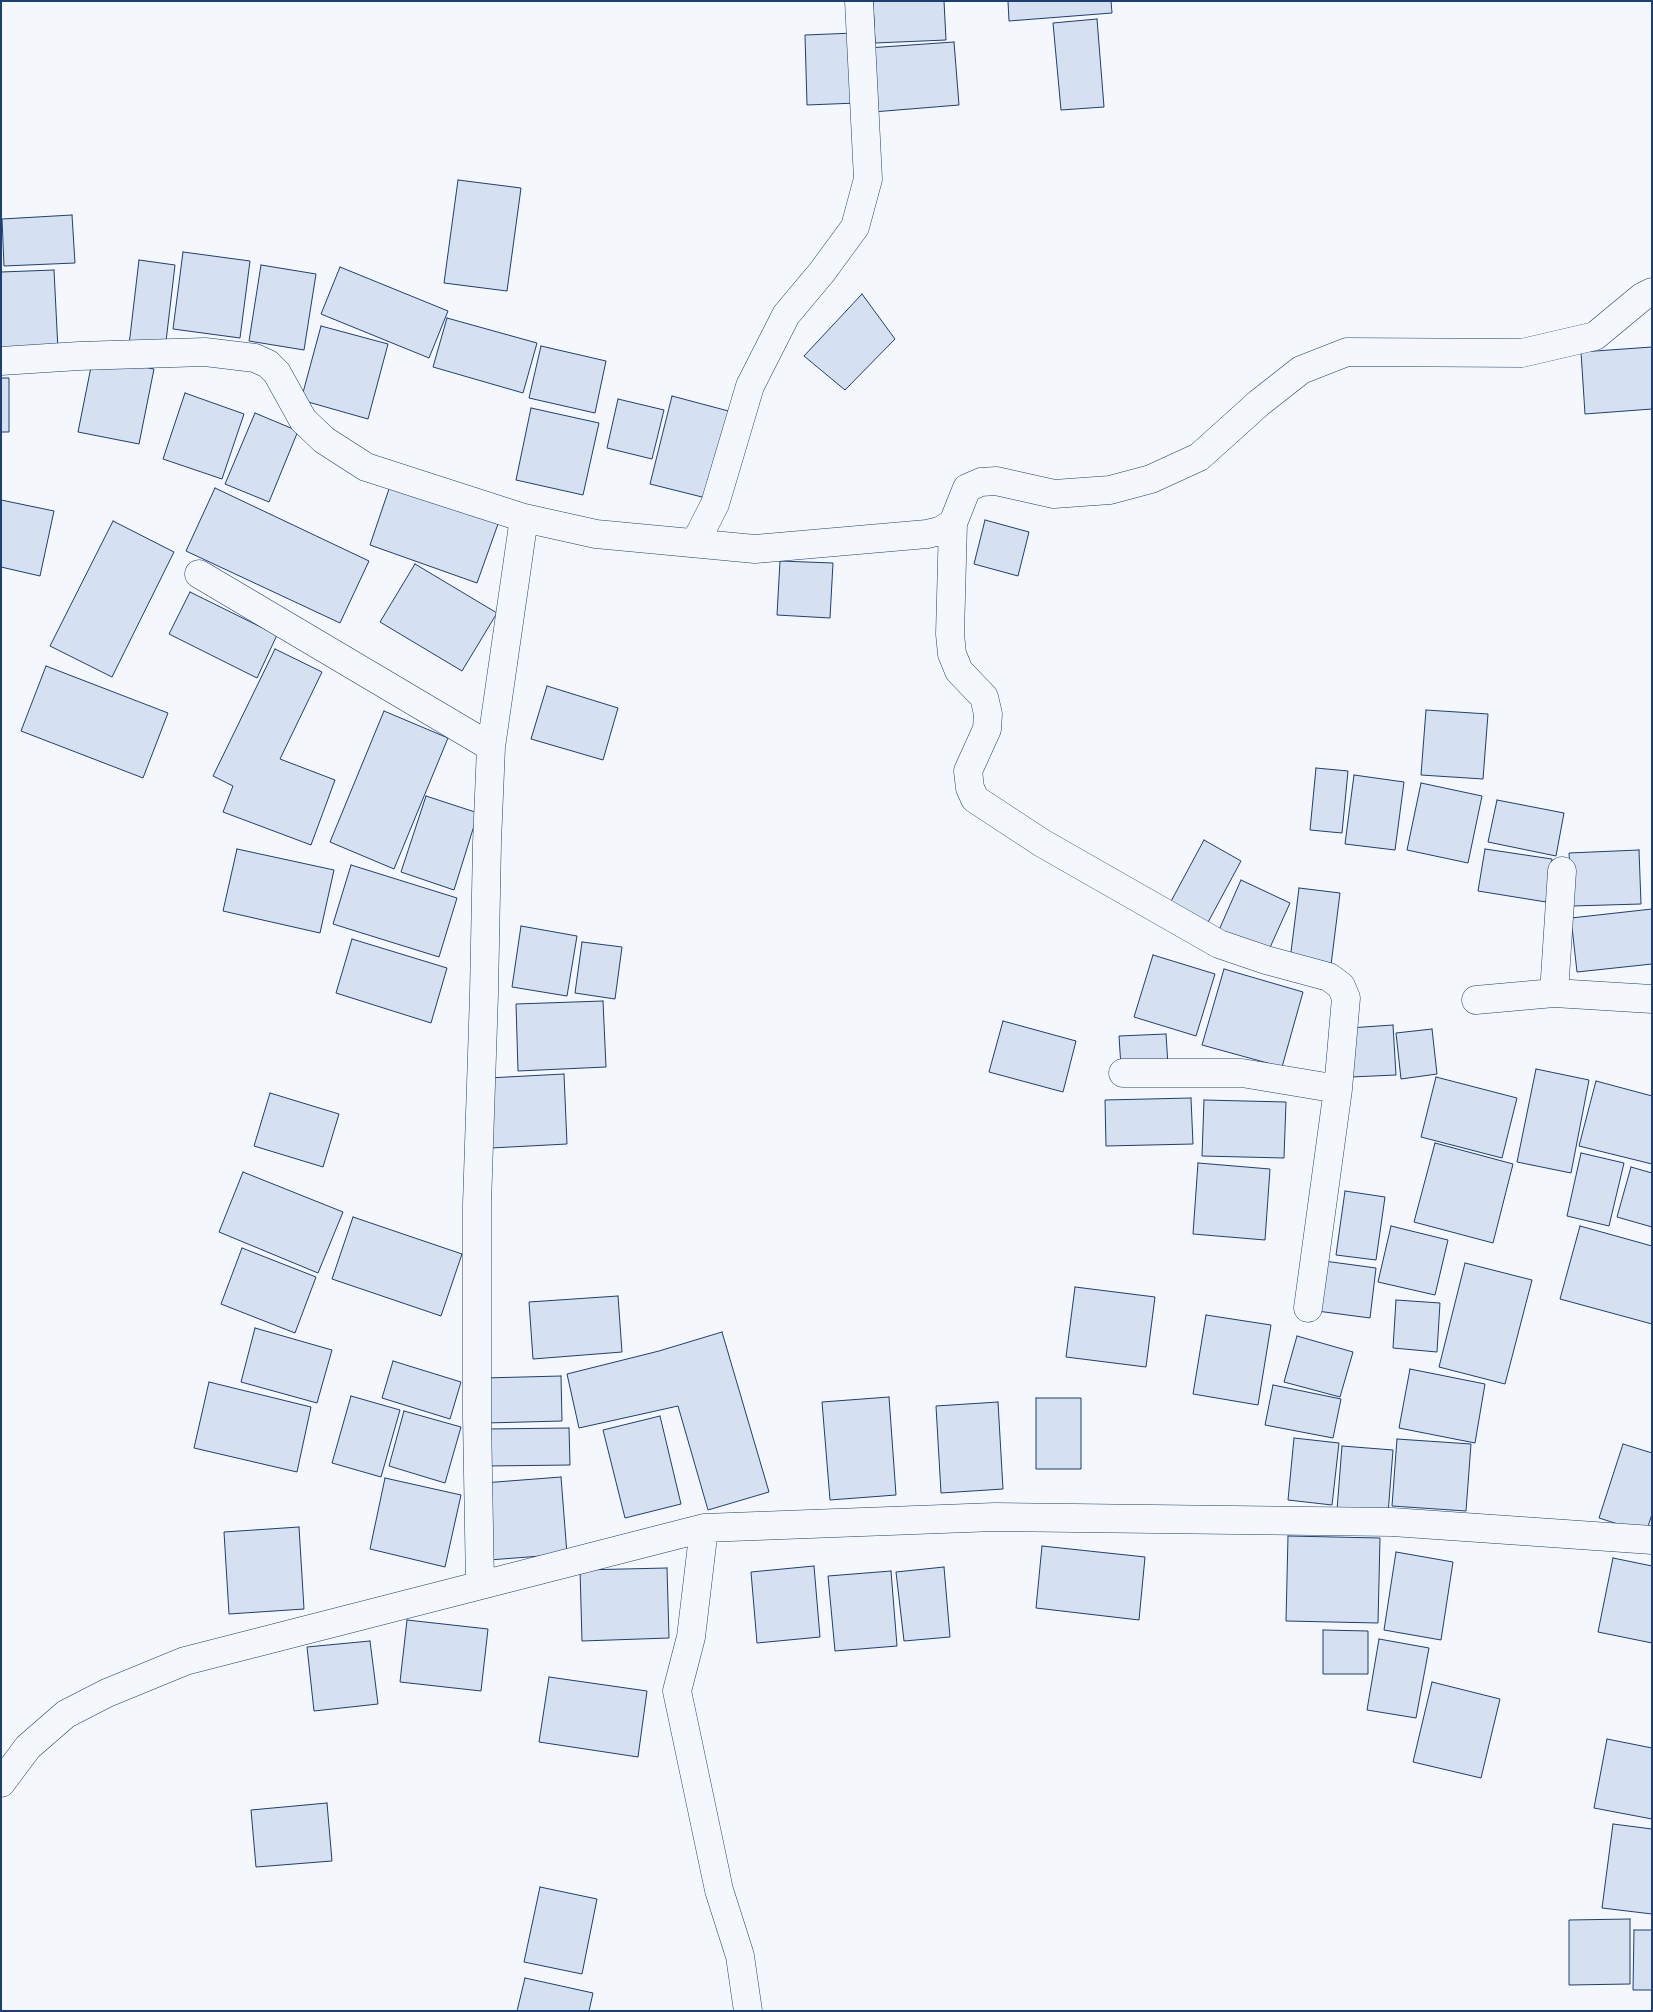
<!DOCTYPE html>
<html>
<head>
<meta charset="utf-8">
<style>
  body { margin:0 }
  #map { position:relative; width:1653px; height:2012px; overflow:hidden; background:#f4f7fb; font-family:Jost,sans-serif }
  canvas { display:block }
  .frame { position:absolute; inset:0; border:2px solid #1d3f73; pointer-events:none }
</style>
</head>
<body>
<div id="map">
<canvas width="1653" height="2012"></canvas>
<div class="frame"></div>
</div>
<script>
const g = document.querySelector('canvas').getContext('2d');
g.lineJoin = 'round';
function paint(path, color) { g.fillStyle = color; g.fill(path, 'evenodd'); }
const toPath = rows => new Path2D(rows.map(r => 'M' + r).join(''));
function stroke(path, color, width, dash) { g.strokeStyle = color; g.lineWidth = width; g.lineCap = dash ? 'butt' : 'round'; g.setLineDash(dash || []); g.stroke(path); }
const building = toPath([
  [873,1,944,1,946,40,875,43,873,1],
  [1008,1,1111,1,1112,13,1009,21,1008,1],
  [1097,19,1104,107,1061,110,1053,23,1097,19],
  [855,33,857,103,807,105,805,35,855,33],
  [954,42,959,105,873,112,868,48,954,42],
  [458,180,521,188,507,291,444,283,458,180],
  [72,215,75,263,4,266,2,219,72,215],
  [183,252,250,261,240,338,173,329,183,252],
  [139,260,175,265,165,350,129,345,139,260],
  [261,265,316,274,304,350,249,341,261,265],
  [340,267,448,311,429,358,321,314,340,267],
  [54,270,58,350,1,352,1,272,54,270],
  [862,294,895,339,845,390,804,356,862,294],
  [447,318,537,343,523,393,433,367,447,318],
  [321,326,388,344,368,419,301,400,321,326],
  [541,346,606,361,595,413,529,398,541,346],
  [1652,347,1652,409,1585,414,1581,352,1652,347],
  [93,357,154,369,139,444,78,432,93,357],
  [1,378,9,378,9,432,1,432,1,378],
  [185,393,244,414,222,479,163,459,185,393],
  [672,396,736,413,714,500,650,484,672,396],
  [618,399,664,410,652,459,607,448,618,399],
  [531,408,599,423,583,495,516,480,531,408],
  [255,413,298,431,269,502,225,484,255,413],
  [390,486,498,524,477,583,370,545,390,486],
  [215,488,369,561,340,623,186,551,215,488],
  [1,500,54,511,40,576,1,567,1,500],
  [985,520,1029,532,1018,576,974,564,985,520],
  [113,521,174,552,112,677,50,646,113,521],
  [780,561,833,563,830,618,777,615,780,561],
  [415,564,497,613,462,671,380,622,415,564],
  [190,592,277,635,257,678,169,634,190,592],
  [275,649,322,672,280,759,335,780,311,845,223,812,233,786,213,776,275,649],
  [46,666,168,713,143,778,21,731,46,666],
  [547,686,618,708,603,760,531,739,547,686],
  [1426,710,1488,714,1483,779,1421,775,1426,710],
  [384,711,448,738,394,869,330,842,384,711],
  [1316,768,1348,771,1342,833,1310,830,1316,768],
  [1354,775,1404,782,1395,850,1345,844,1354,775],
  [1421,783,1482,796,1468,863,1407,850,1421,783],
  [426,796,478,813,454,890,401,872,426,796],
  [1497,800,1564,813,1556,856,1488,842,1497,800],
  [1204,840,1241,861,1206,926,1169,905,1204,840],
  [237,849,334,870,320,933,223,911,237,849],
  [1485,849,1552,859,1546,902,1478,891,1485,849],
  [1639,850,1641,904,1572,906,1569,853,1639,850],
  [351,865,457,898,439,957,333,924,351,865],
  [1241,880,1290,903,1268,952,1219,930,1241,880],
  [1299,888,1340,893,1331,965,1290,960,1299,888],
  [1652,909,1652,964,1577,972,1571,918,1652,909],
  [521,926,577,936,567,996,512,987,521,926],
  [352,939,447,968,431,1023,336,993,352,939],
  [582,942,622,947,615,999,575,993,582,942],
  [1153,955,1215,974,1196,1036,1134,1017,1153,955],
  [1224,969,1303,992,1282,1067,1202,1045,1224,969],
  [603,1001,606,1067,518,1071,516,1004,603,1001],
  [1003,1021,1076,1041,1063,1092,989,1072,1003,1021],
  [1393,1025,1396,1075,1351,1077,1349,1028,1393,1025],
  [1432,1029,1437,1074,1401,1079,1396,1033,1432,1029],
  [1166,1034,1168,1065,1121,1067,1119,1036,1166,1034],
  [1536,1069,1589,1080,1571,1173,1517,1162,1536,1069],
  [564,1074,567,1144,491,1148,488,1078,564,1074],
  [1436,1077,1517,1098,1502,1158,1421,1137,1436,1077],
  [1596,1081,1652,1096,1652,1164,1579,1146,1596,1081],
  [270,1093,339,1114,323,1167,254,1146,270,1093],
  [1191,1098,1193,1144,1106,1146,1105,1100,1191,1098],
  [1204,1100,1286,1102,1284,1158,1202,1156,1204,1100],
  [1435,1143,1513,1164,1493,1243,1414,1222,1435,1143],
  [1581,1153,1624,1163,1609,1226,1567,1216,1581,1153],
  [1198,1163,1270,1169,1265,1240,1193,1234,1198,1163],
  [1631,1167,1652,1173,1652,1227,1617,1217,1631,1167],
  [243,1172,343,1212,318,1273,219,1232,243,1172],
  [1345,1191,1385,1197,1376,1260,1336,1255,1345,1191],
  [353,1217,462,1254,441,1316,332,1279,353,1217],
  [1391,1226,1448,1240,1435,1295,1378,1282,1391,1226],
  [1580,1226,1652,1246,1652,1324,1560,1299,1580,1226],
  [242,1248,316,1277,295,1333,221,1304,242,1248],
  [1324,1261,1376,1268,1370,1318,1317,1311,1324,1261],
  [1465,1263,1532,1280,1505,1384,1439,1367,1465,1263],
  [1075,1287,1155,1297,1146,1367,1066,1357,1075,1287],
  [618,1296,622,1352,533,1359,529,1302,618,1296],
  [1396,1300,1440,1303,1437,1352,1393,1348,1396,1300],
  [1206,1315,1271,1325,1258,1405,1193,1394,1206,1315],
  [255,1328,332,1350,317,1403,241,1382,255,1328],
  [722,1332,769,1492,708,1510,678,1406,579,1428,567,1374,659,1351,722,1332],
  [1297,1336,1353,1352,1340,1397,1284,1382,1297,1336],
  [393,1361,461,1382,450,1419,382,1398,393,1361],
  [1410,1369,1485,1384,1475,1443,1399,1428,1410,1369],
  [561,1376,562,1421,486,1423,484,1378,561,1376],
  [209,1382,311,1407,297,1472,194,1448,209,1382],
  [1273,1385,1341,1399,1333,1438,1265,1425,1273,1385],
  [351,1396,400,1410,381,1477,332,1463,351,1396],
  [889,1397,896,1495,830,1500,822,1402,889,1397],
  [1036,1398,1081,1398,1081,1469,1036,1469,1036,1398],
  [998,1402,1003,1489,941,1493,936,1406,998,1402],
  [404,1411,461,1427,445,1483,389,1466,404,1411],
  [660,1416,681,1504,625,1518,603,1430,660,1416],
  [569,1428,570,1465,487,1466,487,1429,569,1428],
  [1294,1438,1339,1443,1332,1505,1288,1500,1294,1438],
  [1397,1439,1471,1444,1466,1511,1392,1506,1397,1439],
  [1623,1444,1652,1453,1652,1514,1646,1533,1599,1518,1623,1444],
  [1342,1446,1393,1450,1388,1514,1337,1510,1342,1446],
  [561,1477,567,1554,489,1560,483,1483,561,1477],
  [385,1478,461,1495,445,1567,370,1549,385,1478],
  [299,1527,304,1609,229,1614,224,1532,299,1527],
  [1288,1536,1380,1538,1378,1623,1286,1621,1288,1536],
  [1042,1546,1145,1557,1139,1620,1036,1608,1042,1546],
  [1396,1552,1453,1562,1441,1640,1384,1630,1396,1552],
  [1613,1558,1652,1566,1652,1643,1598,1632,1613,1558],
  [814,1566,820,1637,757,1643,751,1572,814,1566],
  [944,1567,950,1637,904,1641,896,1572,944,1567],
  [667,1568,669,1638,582,1641,580,1570,667,1568],
  [891,1571,897,1646,835,1651,828,1576,891,1571],
  [407,1620,488,1629,481,1691,400,1682,407,1620],
  [1323,1630,1368,1631,1368,1674,1323,1674,1323,1630],
  [1379,1639,1429,1648,1416,1718,1367,1710,1379,1639],
  [370,1641,378,1704,314,1711,307,1647,370,1641],
  [549,1677,647,1691,638,1757,539,1742,549,1677],
  [1432,1682,1500,1699,1481,1778,1413,1762,1432,1682],
  [1607,1739,1652,1748,1652,1819,1594,1808,1607,1739],
  [327,1803,332,1861,256,1867,251,1810,327,1803],
  [1613,1824,1652,1829,1652,1914,1602,1908,1613,1824],
  [540,1887,597,1899,582,1974,524,1962,540,1887],
  [1630,1919,1630,1984,1569,1985,1569,1920,1630,1919],
  [1634,1930,1652,1930,1652,1990,1633,1990,1634,1930],
  [525,1978,593,1993,589,2011,517,2011,525,1978]
]);
const minor = toPath([
  [1,361,79,356,205,352,255,358,268,364,277,373,303,420,324,440,366,467,524,518,596,534,755,549,927,534,940,531,953,523,967,488,981,482,996,481,1054,494,1110,490,1151,479,1199,457,1259,403,1301,370,1347,352,1522,353,1595,336,1642,297,1652,292],
  [953,523,950,634,952,654,959,671,984,697,988,714,987,729,968,771,970,788,975,799,1042,843,1219,944,1266,960,1329,977,1341,986,1346,998,1338,1089,1308,1308],
  [695,543,715,504,750,386,786,315,822,272,855,227,868,179,859,1],
  [199,574,491,747],
  [1554,993,1562,871],
  [1476,1000,1554,993,1652,999],
  [1123,1073,1242,1073,1338,1089],
  [704,1528,691,1637,677,1691,719,1890,740,1956,748,2011],
  [480,1585,477,1417,477,1204,484,994,487,843,491,747,524,518],
  [1,1783,28,1747,66,1714,107,1693,185,1661,704,1528,995,1517,1392,1522,1652,1540]
]);
paint(building, '#d5e0f0');
stroke(building, '#1d3f73', 1);
stroke(minor, '#1d3f73', 29);
stroke(minor, '#f4f7fb', 28);
</script>
</body>
</html>
